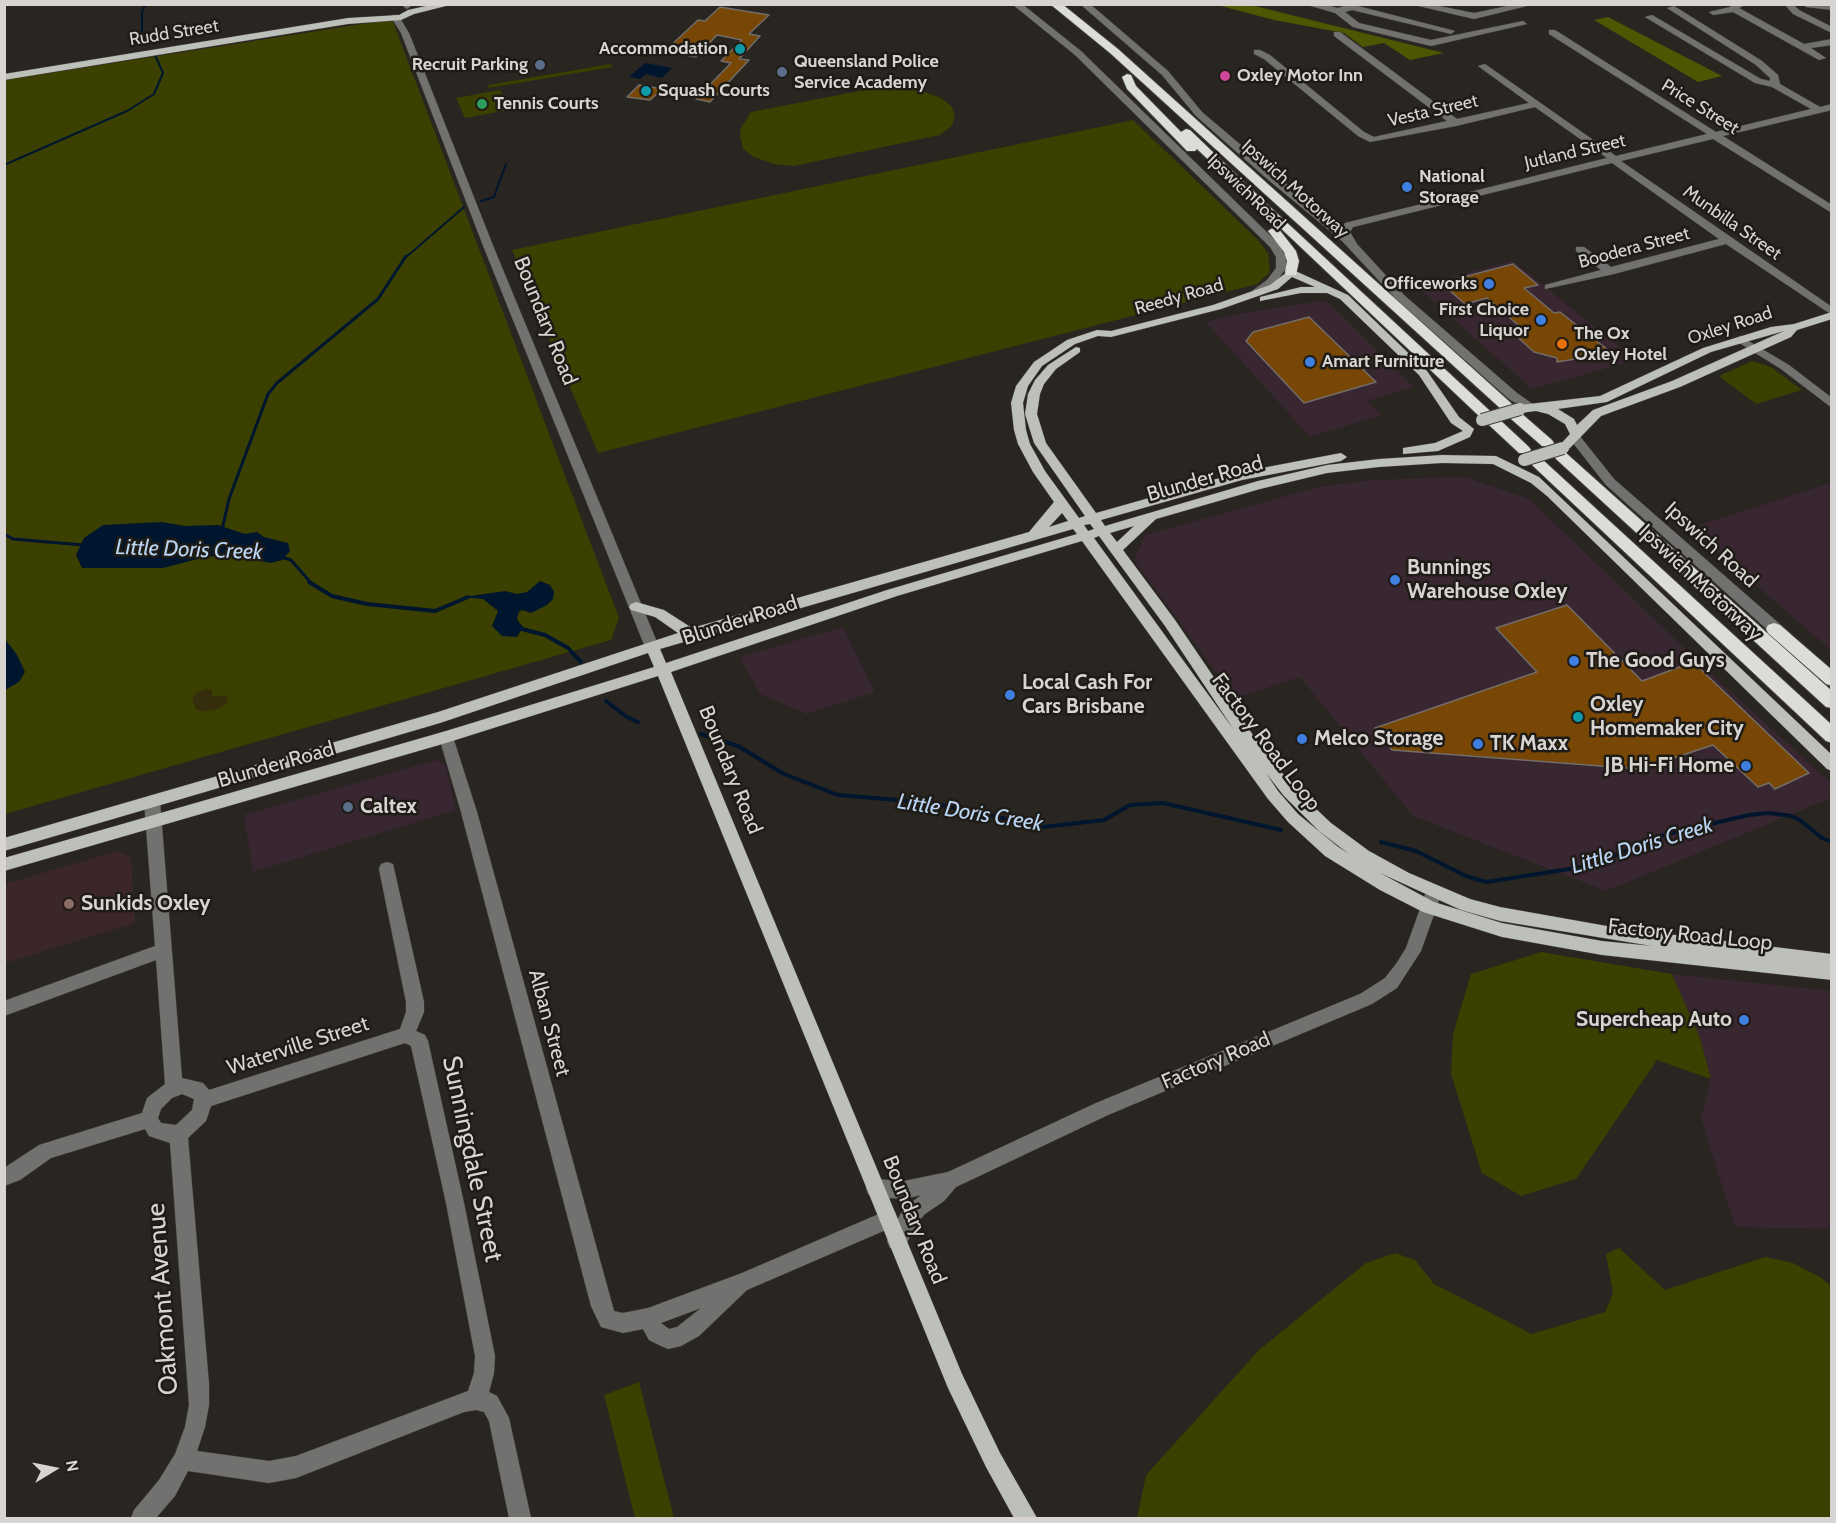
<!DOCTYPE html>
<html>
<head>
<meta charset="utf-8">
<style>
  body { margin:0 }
  #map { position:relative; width:1836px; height:1523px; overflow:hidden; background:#292520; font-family:Cabin,sans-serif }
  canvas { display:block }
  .frame { position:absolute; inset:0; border:6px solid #d7d4d1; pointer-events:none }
  .north { position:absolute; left:24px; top:1439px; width:60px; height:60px; -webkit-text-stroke:4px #1f1c17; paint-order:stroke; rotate:80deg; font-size:16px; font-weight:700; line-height:24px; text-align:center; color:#d7d4d1 }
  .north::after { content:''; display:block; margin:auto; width:21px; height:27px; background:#d7d4d1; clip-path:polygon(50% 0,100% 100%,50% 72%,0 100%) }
</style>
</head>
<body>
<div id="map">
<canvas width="1836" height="1523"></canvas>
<div class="frame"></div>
<div class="north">N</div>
</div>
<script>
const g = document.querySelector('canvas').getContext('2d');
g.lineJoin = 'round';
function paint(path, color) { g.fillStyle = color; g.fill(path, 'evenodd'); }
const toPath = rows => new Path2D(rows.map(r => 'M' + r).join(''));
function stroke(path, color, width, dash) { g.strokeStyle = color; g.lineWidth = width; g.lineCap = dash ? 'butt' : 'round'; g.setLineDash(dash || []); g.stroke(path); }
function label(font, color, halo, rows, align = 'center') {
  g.font = font + ' Cabin,sans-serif'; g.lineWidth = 5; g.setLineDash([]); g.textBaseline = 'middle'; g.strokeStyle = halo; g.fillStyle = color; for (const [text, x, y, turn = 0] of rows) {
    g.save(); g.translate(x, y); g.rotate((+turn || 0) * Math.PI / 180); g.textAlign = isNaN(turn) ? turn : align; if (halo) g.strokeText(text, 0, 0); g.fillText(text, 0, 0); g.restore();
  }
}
const commercial = toPath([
  [1513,261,1636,360,1532,389,1416,286],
  [1320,301,1330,304,1414,387,1367,401,1381,415,1310,437,1206,322,1238,314],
  [1464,477,1529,499,1718,680,1831,783,1831,798,1606,891,1413,816,1300,677,1235,698,1134,560,1145,535,1319,487,1371,480],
  [1831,483,1832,483,1831,650,1690,528],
  [843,627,875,692,807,714,760,694,740,657],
  [436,760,445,764,456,810,253,872,244,815],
  [1672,974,1831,991,1831,1229,1735,1227,1701,1118,1711,1079,1700,1038]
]);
const education = toPath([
  [114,852,123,853,131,858,135,923,5,963,5,884]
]);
const green = toPath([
  [388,20,393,22,619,618,611,640,5,814,5,80],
  [611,64,612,67,489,88,488,85],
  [901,83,941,98,951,106,955,115,952,126,940,135,794,166,774,164,754,157,743,149,740,136,741,128,751,112],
  [500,90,509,110,465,118,456,98],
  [1133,120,1257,239,1268,253,1270,272,1257,284,598,453,512,250],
  [1752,361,1771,367,1802,390,1756,404,1719,376],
  [1541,952,1672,974,1700,1038,1711,1079,1657,1060,1576,1179,1521,1196,1482,1173,1451,1074,1453,1034,1471,974],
  [1619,1248,1665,1290,1765,1257,1793,1263,1820,1277,1831,1286,1831,1518,1137,1518,1146,1475,1259,1350,1366,1263,1395,1253,1415,1260,1434,1284,1532,1334,1605,1312,1613,1293,1606,1254],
  [639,1382,674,1518,635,1518,604,1395]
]);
const forest = toPath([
  [1217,5,1251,5,1444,53,1410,60,1384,43,1363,47,1344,33,1274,20],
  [1608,17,1722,76,1698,82,1594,20]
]);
const sand = toPath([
  [208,689,212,690,212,697,226,695,228,702,217,709,204,711,196,710,192,698,197,692]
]);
const water = toPath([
  [645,63,672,68,662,78,646,74,640,79,629,77],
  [162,522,185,526,218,525,245,534,257,532,264,537,288,543,290,551,282,560,271,563,230,555,205,557,163,568,82,568,76,555,84,538,103,525],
  [540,581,550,585,554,592,553,599,547,605,531,613,522,610,519,612,517,618,522,629,517,637,502,636,492,626,498,611,483,599,463,597,505,591,517,594,527,592],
  [5,639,17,655,25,672,19,682,5,690]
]);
const streamFar2 = toPath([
  [146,4,142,11,142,34,149,44],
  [4,165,127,111,154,94,163,73,155,55],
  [481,201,494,197,506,164],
  [405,258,464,207]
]);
const streamFar1 = toPath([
  [222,530,229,499,268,394,277,383,378,299,406,256],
  [4,534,13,539,83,545],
  [281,557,291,560,312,584]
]);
const stream = toPath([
  [309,582,332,596,367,604,435,611,468,597],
  [519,625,522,629,545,635,568,648,581,662],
  [606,701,627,717,638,722],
  [701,734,738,746,784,774,838,795,932,803,1043,827,1104,820,1130,805,1163,803,1281,830],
  [1381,842,1416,851,1466,876,1486,882,1595,865,1655,837,1749,815,1769,813,1791,816,1800,820,1822,838,1832,842]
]);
const building = toPath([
  [720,7,769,15,749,34,760,36,739,59,749,60,710,102,696,99,731,63,721,61,742,40,717,35,696,57,665,51,698,20,705,21,720,7],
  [639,85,663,89,650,100,627,97,639,85],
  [1513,264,1538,285,1524,288,1554,313,1560,312,1608,350,1599,355,1557,362,1557,358,1534,352,1514,334,1525,331,1487,298,1465,304,1441,283,1513,264],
  [1309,317,1376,382,1304,403,1246,341,1253,332,1309,317],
  [1567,605,1642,681,1693,662,1809,773,1775,789,1769,783,1758,787,1713,745,1640,769,1392,750,1375,728,1537,672,1496,628,1567,605]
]);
const minor = toPath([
  [400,4,410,4,411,6,407,9,400,4],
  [1012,4,1022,4,1081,51,1278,243,1286,257,1286,268,1275,284,1260,295,1252,295,1252,291,1267,280,1276,268,1276,257,1270,247,1075,55,1012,4],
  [1080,4,1090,4,1168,71,1202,112,1341,230,1345,223,1607,158,1535,107,1456,126,1370,142,1358,136,1264,59,1254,54,1254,50,1260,50,1270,55,1364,132,1374,137,1447,121,1334,36,1334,32,1340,32,1457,119,1529,103,1478,66,1485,64,1616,156,1707,134,1549,34,1549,30,1555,30,1716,132,1811,109,1772,87,1755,83,1645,17,1652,15,1761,79,1770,81,1770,78,1756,65,1667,8,1674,6,1762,61,1778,75,1780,84,1820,107,1832,104,1832,110,1723,136,1832,205,1832,213,1713,139,1621,161,1832,307,1832,315,1726,244,1614,274,1545,289,1545,285,1601,270,1576,251,1576,247,1584,247,1611,267,1719,239,1612,163,1353,227,1350,232,1357,244,1404,295,1517,393,1537,407,1531,411,1527,410,1509,399,1396,299,1342,241,1266,178,1196,116,1162,75,1080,4],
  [1304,4,1321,4,1338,8,1350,4,1455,31,1451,34,1352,10,1345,12,1359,23,1431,40,1523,21,1527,24,1431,46,1353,27,1335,13,1304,4],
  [1410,4,1429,4,1474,13,1517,4,1535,4,1474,19,1410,4],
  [1732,4,1747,4,1739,8,1804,44,1832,39,1832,45,1811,48,1826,58,1819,60,1733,12,1713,15,1709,12,1730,7,1732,4],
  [1784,4,1793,4,1799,10,1832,27,1832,33,1793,14,1784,4],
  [1802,4,1832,5,1832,10,1806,7,1802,4],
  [392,15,398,15,409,33,494,248,659,647,657,651,652,652,645,647,484,248,401,33,391,17,392,15],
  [1740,336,1789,365,1832,398,1832,408,1781,369,1736,341,1734,339,1740,336],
  [1575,434,1579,435,1614,479,1790,633,1792,637,1790,641,1780,641,1606,485,1569,438,1575,434],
  [446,731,451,733,453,737,477,812,614,1311,623,1313,648,1308,742,1273,888,1210,895,1212,898,1219,895,1226,747,1290,699,1336,681,1346,668,1349,661,1346,649,1340,643,1329,623,1333,601,1327,591,1306,461,812,439,737,441,733,446,731],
  [701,1308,677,1327,669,1329,661,1323,701,1308],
  [152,795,157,797,160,801,182,1078,203,1083,209,1090,400,1029,406,1012,406,1002,379,869,381,864,387,862,393,864,424,1002,424,1012,416,1031,425,1035,428,1041,464,1203,495,1356,494,1373,489,1392,497,1396,509,1418,531,1518,509,1518,489,1421,484,1412,476,1410,464,1412,296,1478,269,1483,188,1471,175,1496,156,1518,131,1518,134,1510,159,1480,175,1454,185,1427,189,1405,170,1143,149,1136,145,1129,51,1158,20,1180,4,1186,4,1168,39,1145,142,1113,147,1098,165,1084,156,960,4,1016,4,1001,155,946,144,801,147,797,152,795],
  [405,1043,411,1046,446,1203,475,1356,474,1373,468,1391,296,1456,269,1461,197,1451,205,1427,209,1405,209,1384,188,1138,206,1121,211,1106,405,1043],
  [182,1094,194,1099,192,1110,176,1125,161,1123,158,1118,161,1109,172,1098,182,1094],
  [1434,885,1440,887,1442,892,1421,951,1397,988,1372,1004,1108,1115,956,1187,944,1201,925,1214,917,1223,904,1248,897,1251,890,1248,887,1241,903,1209,921,1195,904,1199,875,1197,868,1194,866,1188,868,1182,875,1179,904,1181,948,1172,1096,1103,1360,994,1385,978,1396,964,1406,948,1426,892,1428,887,1434,885]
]);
const major = toPath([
  [435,4,454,4,414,14,401,20,348,24,4,80,4,74,348,18,399,15,408,10,435,4],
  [1291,269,1348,295,1427,371,1459,417,1474,429,1470,437,1438,451,1403,454,1403,448,1435,443,1463,431,1451,423,1419,375,1340,299,1327,293,1301,293,1260,301,1260,297,1301,287,1315,287,1292,277,1278,289,1221,309,1111,337,1098,336,1075,344,1042,366,1028,386,1023,403,1026,430,1030,444,1045,471,1079,518,1085,516,1034,443,1025,414,1028,394,1035,380,1048,365,1076,347,1080,348,1080,352,1056,369,1044,384,1040,394,1037,414,1046,443,1096,513,1241,472,1341,453,1347,457,1341,461,1242,480,1101,520,1105,526,1258,481,1327,465,1379,459,1442,455,1496,456,1539,477,1832,755,1832,771,1827,769,1547,496,1531,483,1493,464,1442,463,1379,467,1327,473,1260,489,1156,519,1123,550,1175,620,1257,741,1294,788,1331,823,1369,851,1409,873,1470,899,1500,907,1618,928,1832,954,1832,980,1602,955,1502,937,1423,912,1380,890,1325,856,1288,822,1268,799,1082,541,897,596,671,672,962,1374,1000,1453,1037,1518,1014,1518,986,1467,948,1388,658,676,446,743,4,871,4,858,446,731,654,667,648,653,440,723,4,851,4,838,438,712,678,633,655,617,631,610,629,607,631,604,636,602,664,610,692,628,1029,532,1054,502,1033,472,1018,444,1014,430,1011,403,1016,386,1034,362,1067,340,1097,330,1111,331,1213,305,1270,285,1291,269],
  [1062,513,1068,521,1049,527,1062,513],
  [1090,524,1094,529,1088,531,1084,525,1090,524],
  [1134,526,1117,542,1110,533,1134,526],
  [1073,529,1077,534,887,590,666,663,660,649,1073,529],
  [1099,536,1165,626,1234,730,1094,538,1099,536],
  [1266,773,1284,796,1319,831,1349,854,1337,846,1298,814,1278,791,1266,773],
  [1380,873,1461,910,1500,921,1652,946,1602,941,1502,923,1434,902,1380,873],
  [1832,312,1832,319,1797,330,1791,337,1680,387,1601,416,1567,451,1559,451,1557,448,1570,434,1565,424,1548,414,1536,411,1520,413,1514,409,1520,405,1600,396,1703,348,1771,327,1794,324,1832,312],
  [1784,331,1672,381,1593,410,1577,425,1574,419,1558,409,1607,402,1711,352,1784,331]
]);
const highway = toPath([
  [1050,4,1062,4,1118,49,1511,403,1513,406,1511,409,1501,409,1110,53,1050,4],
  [1127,74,1131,75,1136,86,1181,132,1186,129,1190,130,1269,206,1489,410,1491,413,1489,416,1479,416,1197,149,1195,151,1187,151,1127,89,1122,77,1127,74],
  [1274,227,1278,228,1296,251,1299,261,1296,275,1286,275,1285,272,1287,261,1284,252,1268,231,1274,227],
  [1516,412,1521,413,1552,440,1554,443,1552,446,1542,446,1511,419,1509,416,1511,413,1516,412],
  [1494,418,1499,419,1529,447,1531,450,1529,453,1519,453,1489,425,1487,422,1494,418],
  [1561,451,1566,453,1832,691,1832,708,1826,707,1556,459,1554,456,1561,451],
  [1538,458,1543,460,1832,725,1832,743,1826,741,1533,466,1531,463,1533,460,1538,458],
  [1774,623,1780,625,1832,670,1832,686,1826,684,1768,633,1766,629,1768,625,1774,623]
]);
const majorBridge = toPath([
  [1482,420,1520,409],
  [1524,460,1563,448]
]);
const markers = [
  [740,49,6,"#0f9aa8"],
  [540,65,6,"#5c6f8a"],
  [782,72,6,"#5c6f8a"],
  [1225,76,6,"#d1479c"],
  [646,91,6,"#0f9aa8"],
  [482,104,6,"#2e9e5b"],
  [1407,187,6,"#3f7fe0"],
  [1489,284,6,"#3f7fe0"],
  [1541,320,6,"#3f7fe0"],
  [1562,344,6,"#e8710a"],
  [1310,362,6,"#3f7fe0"],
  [1395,580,6,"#3f7fe0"],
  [1574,661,6,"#3f7fe0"],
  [1010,695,6,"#3f7fe0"],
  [1578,717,6,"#0f9aa8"],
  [1302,739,6,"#3f7fe0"],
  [1478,744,6,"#3f7fe0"],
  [1746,766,6,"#3f7fe0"],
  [348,807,6,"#5c6f8a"],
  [69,904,6,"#8d6e63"],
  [1744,1020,6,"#3f7fe0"]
];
const farStreetnames = [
  ["Rudd Street",174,33,-9],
  ["Price Street",1700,107,32],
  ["Vesta Street",1433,111,-13],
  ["Jutland Street",1575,152,-13],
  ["Ipswich Motorway",1295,189,42],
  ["Ipswich Road",1246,192,44],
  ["Munbilla Street",1732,223,35],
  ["Boodera Street",1634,248,-15],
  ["Reedy Road",1179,297,-16],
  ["Oxley Road",1730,326,-18]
];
const farPoinames = [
  ["Accommodation",728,49,"right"],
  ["Queensland Police",794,62],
  ["Service Academy",794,83],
  ["Recruit Parking",528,65,"right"],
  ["Oxley Motor Inn",1237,76],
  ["Squash Courts",658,91],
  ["Tennis Courts",494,104],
  ["National",1419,177],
  ["Storage",1419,198],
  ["Officeworks",1477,284,"right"],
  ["First Choice",1529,310,"right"],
  ["Liquor",1529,331,"right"],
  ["The Ox",1574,334],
  ["Oxley Hotel",1574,355],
  ["Amart Furniture",1322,362]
];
const streetNames = [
  ["Boundary Road",545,321,68],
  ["Blunder Road",1205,479,-16],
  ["Ipswich Road",1711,545,42],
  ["Ipswich Motorway",1700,583,43],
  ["Blunder Road",740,621,-18],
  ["Factory Road Loop",1266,742,53],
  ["Blunder Road",276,765,-16],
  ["Boundary Road",730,770,68],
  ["Factory Road Loop",1690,935,6],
  ["Alban Street",549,1023,75],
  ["Waterville Street",298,1046,-18],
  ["Factory Road",1216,1061,-23],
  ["Boundary Road",914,1220,68]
];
const poiNames = [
  ["Bunnings",1407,568],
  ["Warehouse Oxley",1407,592],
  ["The Good Guys",1586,661],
  ["Local Cash For",1022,683],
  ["Cars Brisbane",1022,707],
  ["Oxley",1590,705],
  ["Homemaker City",1590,729],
  ["Melco Storage",1314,739],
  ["TK Maxx",1490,744],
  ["JB Hi-Fi Home",1734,766,"right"],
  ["Caltex",360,807],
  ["Sunkids Oxley",81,904],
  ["Supercheap Auto",1732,1020,"right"]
];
const waterNames = [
  ["Little Doris Creek",189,550,2],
  ["Little Doris Creek",970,813,9],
  ["Little Doris Creek",1642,846,-17]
];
const nearStreetnames = [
  ["Sunningdale Street",472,1159,78],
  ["Oakmont Avenue",163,1299,-94]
];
paint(commercial, '#382731');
paint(education, '#3b2728');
paint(green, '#3b4000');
paint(forest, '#4e5602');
paint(sand, '#352d0c');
paint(water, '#00152e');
stroke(streamFar2, '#00152e', 2);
stroke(streamFar1, '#00152e', 3);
stroke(stream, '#00152e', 4);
paint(building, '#784705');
stroke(building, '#726d68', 1.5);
stroke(minor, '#45413c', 1);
stroke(major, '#45413c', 1);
stroke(highway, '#45413c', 2);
paint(minor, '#71726f');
paint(major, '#bdbfb9');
paint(highway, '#dbded6');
stroke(majorBridge, '#45413c', 14, []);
stroke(majorBridge, '#bdbfb9', 12);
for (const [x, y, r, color] of markers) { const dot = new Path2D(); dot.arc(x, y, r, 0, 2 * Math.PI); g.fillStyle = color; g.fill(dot); stroke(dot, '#1f1c17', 2); }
label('18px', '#d7d4d1', '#1f1c17', farStreetnames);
label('bold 18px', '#d7d4d1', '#1f1c17', farPoinames, 'left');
label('21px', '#d7d4d1', '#1f1c17', streetNames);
label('bold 21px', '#d7d4d1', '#1f1c17', poiNames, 'left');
label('italic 22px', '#bad5f3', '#1f1c17', waterNames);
label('26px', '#d7d4d1', '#1f1c17', nearStreetnames);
</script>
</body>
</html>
